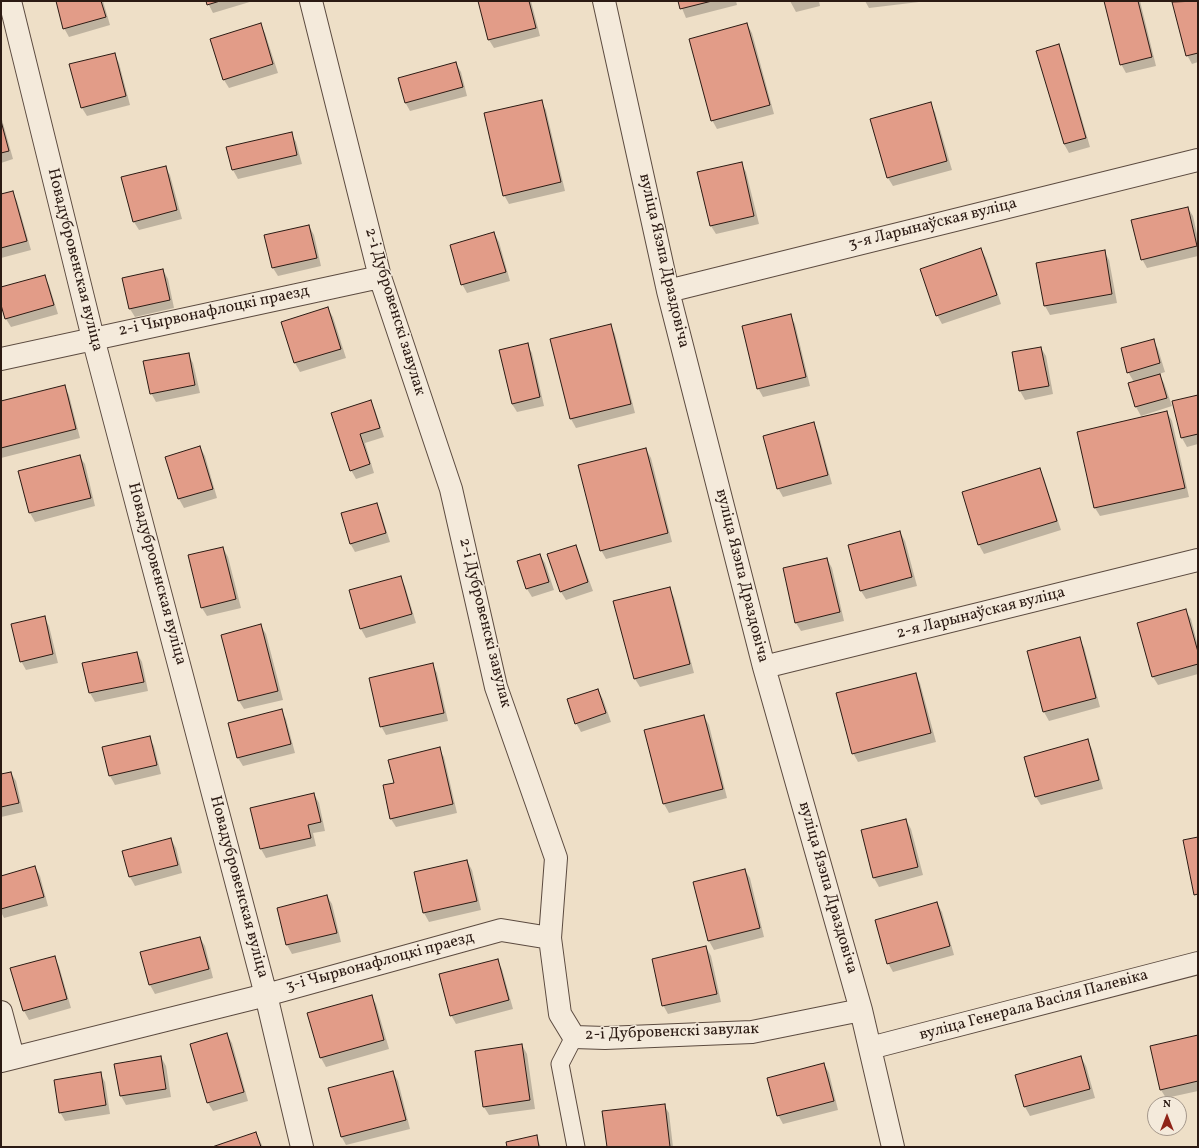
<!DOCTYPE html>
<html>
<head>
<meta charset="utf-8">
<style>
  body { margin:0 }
  #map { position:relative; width:1199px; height:1148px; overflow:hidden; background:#eedfc7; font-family:Vollkorn,serif }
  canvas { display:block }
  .frame { position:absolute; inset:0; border:2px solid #2b1a13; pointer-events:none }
  .north { position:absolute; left:1147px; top:1096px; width:40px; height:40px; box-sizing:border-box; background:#f4eadb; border:1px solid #a4978b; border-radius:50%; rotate:0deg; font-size:11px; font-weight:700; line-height:16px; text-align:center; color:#2b1a13 }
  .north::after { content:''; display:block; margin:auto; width:14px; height:18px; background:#8f2418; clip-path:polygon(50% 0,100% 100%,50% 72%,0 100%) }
</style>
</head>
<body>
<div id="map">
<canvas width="1199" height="1148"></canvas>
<div class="frame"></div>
<div class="north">N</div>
</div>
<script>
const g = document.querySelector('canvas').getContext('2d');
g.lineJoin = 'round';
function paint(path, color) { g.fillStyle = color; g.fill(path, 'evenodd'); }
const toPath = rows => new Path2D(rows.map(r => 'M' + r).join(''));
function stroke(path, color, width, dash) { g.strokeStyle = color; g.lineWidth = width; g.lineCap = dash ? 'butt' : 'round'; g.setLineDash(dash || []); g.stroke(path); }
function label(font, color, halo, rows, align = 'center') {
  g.font = font + ' Vollkorn,serif'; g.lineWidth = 3; g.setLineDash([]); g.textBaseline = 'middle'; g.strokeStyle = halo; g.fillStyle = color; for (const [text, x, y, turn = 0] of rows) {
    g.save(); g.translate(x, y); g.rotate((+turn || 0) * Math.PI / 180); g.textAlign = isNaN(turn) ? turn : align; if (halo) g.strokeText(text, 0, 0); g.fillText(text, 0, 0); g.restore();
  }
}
const shadow = toPath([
  [57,1,103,1,110,25,69,37,64,28],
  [207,1,253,1,213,13],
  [479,1,531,1,540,36,494,48,489,40],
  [679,1,736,1,737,5,686,18],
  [790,1,819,1,820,6,796,12],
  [865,1,919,1,919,2,869,8],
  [1105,1,1140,1,1156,66,1126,73,1121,64],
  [1179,1,1198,1,1198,62,1192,64,1187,55,1174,2],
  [260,24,265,33,278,73,229,88,224,80],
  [747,24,752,33,774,114,717,129,712,120],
  [1058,45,1063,54,1090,147,1069,153,1064,144,1038,51],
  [114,54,119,63,130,105,87,116,82,108],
  [456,64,461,72,467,96,410,111,405,102],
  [541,101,546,110,565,191,509,204,504,195],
  [930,104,935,112,952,170,893,186,888,178,872,120],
  [1,116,13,159,1,163],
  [291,133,296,142,302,164,238,179,233,170,227,148],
  [741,163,746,172,759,224,716,234,711,226],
  [165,167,170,175,182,219,139,230,134,222],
  [12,192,17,201,31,250,1,258,1,195],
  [1188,208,1193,216,1198,239,1198,256,1147,268,1142,259],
  [309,226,314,235,321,266,278,276,273,268],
  [494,233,499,242,510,281,467,293,462,284],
  [981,249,986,258,1001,304,942,324,937,315],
  [1104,251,1109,260,1117,303,1050,315,1045,306,1037,263],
  [163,270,168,279,174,308,135,317,130,309],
  [44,276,49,285,58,314,11,327,6,319,1,301,1,288],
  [328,309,333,317,346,358,300,372,295,363,282,323],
  [790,315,795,324,810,386,763,397,758,388],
  [610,325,615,334,635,413,576,428,571,419,551,340],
  [1153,340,1158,349,1165,372,1159,374,1164,383,1172,406,1141,416,1136,407,1129,384,1134,382,1128,372],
  [527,344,532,353,544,406,517,412,512,404],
  [1041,348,1046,356,1053,394,1025,400,1020,391,1013,353],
  [188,354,193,363,200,393,156,402,151,393],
  [64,386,69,395,80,438,1,458,1,402],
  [1198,396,1198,444,1187,447,1182,438,1174,402],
  [370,401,375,410,384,437,365,443,374,473,356,479,351,470,332,413],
  [1167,412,1172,421,1189,497,1100,516,1095,508,1078,433],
  [813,423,818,432,832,484,783,497,778,488],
  [200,447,205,456,217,498,184,508,179,499,166,458],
  [646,449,651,458,672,542,606,559,601,550],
  [79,456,85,464,95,506,35,522,30,513,19,471],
  [1039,469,1044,478,1061,530,984,554,979,545,963,493],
  [376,504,381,513,390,542,355,552,350,543],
  [900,532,905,541,917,586,866,599,861,591,849,546],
  [575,546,580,555,593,591,566,600,561,592,549,555],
  [223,548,228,557,241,608,207,616,202,608],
  [540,555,545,563,554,590,532,597,527,589,518,561],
  [827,559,832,568,844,621,801,631,796,623],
  [400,577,405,586,416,623,366,638,361,629,350,591],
  [669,588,674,597,694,673,640,687,635,679],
  [1186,611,1191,619,1198,646,1198,674,1158,685,1153,677],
  [44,617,49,626,58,663,26,670,21,661],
  [261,626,266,634,283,700,244,709,239,701,222,635],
  [1079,639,1084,647,1100,707,1049,721,1044,712,1028,652],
  [137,653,142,662,148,691,95,702,90,693,83,664],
  [432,664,437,673,448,721,386,735,381,726],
  [915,674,920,683,936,742,858,762,853,753],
  [598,690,603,699,611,722,581,732,576,723],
  [281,710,286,719,295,753,243,766,238,758,229,724],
  [704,716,709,725,727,798,669,813,664,804,645,731],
  [149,737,154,746,161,774,115,785,110,776,103,748],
  [1087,740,1092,749,1103,789,1041,805,1036,797,1025,757],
  [439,749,444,757,457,813,396,827,391,819],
  [11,773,16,781,23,812,1,817,1,775],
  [314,794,319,803,325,831,313,833,316,846,266,858,261,849,252,809],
  [906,820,911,829,923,875,879,887,874,878,862,831],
  [171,839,176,848,182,873,135,886,130,877,123,851],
  [467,861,472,870,481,910,429,922,424,913,415,873],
  [35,867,40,876,48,906,4,918,1,912,1,877],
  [745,870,750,878,764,937,714,950,709,941,694,882],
  [327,896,332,904,341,942,292,954,287,945,278,908],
  [937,903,942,912,954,955,893,972,888,963],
  [200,938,205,946,213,978,155,994,150,985,141,953],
  [706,947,711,956,721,1002,668,1014,663,1005],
  [54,957,59,966,71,1008,29,1020,24,1011,12,969],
  [497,960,502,969,513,1009,456,1024,451,1015],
  [371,996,376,1004,389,1049,326,1067,321,1058,308,1014],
  [227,1034,232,1043,248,1101,213,1111,208,1103],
  [1198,1036,1198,1091,1166,1098,1161,1090],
  [522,1045,527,1054,535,1109,489,1115,484,1107],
  [161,1057,166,1066,171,1097,126,1105,121,1096,115,1064],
  [1081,1057,1086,1066,1095,1098,1030,1116,1025,1107,1016,1076],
  [824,1064,829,1073,838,1110,783,1124,778,1115],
  [393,1072,398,1081,410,1129,346,1145,341,1136],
  [100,1073,105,1082,110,1114,65,1121,60,1112],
  [664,1105,669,1113,673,1147,608,1147],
  [256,1133,263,1147,213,1147],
  [536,1137,541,1147,508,1147]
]);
const building = toPath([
  [56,1,101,1,106,17,63,29,56,1],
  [206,1,220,1,207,5,206,1],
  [478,1,529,1,536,28,488,40,478,1],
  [678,1,712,1,680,9,678,1],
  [1104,1,1138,1,1152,57,1120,65,1104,1],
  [1198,1,1198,53,1186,56,1172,2,1198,1],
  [261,23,273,64,223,80,210,39,261,23],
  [747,23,770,105,711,121,689,39,747,23],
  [1059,44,1086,138,1064,144,1036,51,1059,44],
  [115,53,126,96,81,108,69,64,115,53],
  [456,62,463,87,405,103,398,78,456,62],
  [542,100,561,182,503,196,484,113,542,100],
  [931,102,947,161,887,178,870,119,931,102],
  [1,121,9,151,1,153,1,121],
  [292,132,297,155,232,170,226,147,292,132],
  [742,162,754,216,710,226,697,172,742,162],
  [166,166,177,210,133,222,121,177,166,166],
  [13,191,27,241,1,248,1,194,13,191],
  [1188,207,1197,246,1141,260,1131,220,1188,207],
  [309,225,317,258,272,268,264,235,309,225],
  [494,232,506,272,461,285,450,245,494,232],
  [981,248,997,295,936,316,920,269,981,248],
  [1105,250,1112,294,1044,306,1036,263,1105,250],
  [163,269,170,300,129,309,122,278,163,269],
  [45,275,54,305,5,319,1,305,1,287,45,275],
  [328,307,341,349,294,363,281,322,328,307],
  [791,314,806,377,757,389,742,326,791,314],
  [611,324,631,404,570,419,550,339,611,324],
  [1154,339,1160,363,1127,373,1121,348,1154,339],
  [528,343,540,397,512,404,499,350,528,343],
  [1041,347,1049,386,1019,391,1012,352,1041,347],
  [189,353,195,385,150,394,143,361,189,353],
  [1160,374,1167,398,1135,407,1128,383,1160,374],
  [65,385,76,429,1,448,1,401,65,385],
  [1198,395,1198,434,1181,438,1172,401,1198,395],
  [371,400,380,428,360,434,370,464,350,471,331,413,371,400],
  [1167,411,1185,488,1094,508,1077,432,1167,411],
  [814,422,828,475,777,489,763,436,814,422],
  [200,446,213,489,178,499,165,457,200,446],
  [646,448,668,533,600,551,578,465,646,448],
  [80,455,91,498,29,513,18,471,80,455],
  [1040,468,1057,521,978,545,962,492,1040,468],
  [377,503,386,533,350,544,341,513,377,503],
  [900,531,912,577,860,591,848,545,900,531],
  [576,545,588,582,560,592,547,554,576,545],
  [223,547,236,599,201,608,188,555,223,547],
  [540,554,549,582,526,589,517,561,540,554],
  [827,558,840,612,795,623,783,568,827,558],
  [401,576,412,614,360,629,349,590,401,576],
  [670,587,690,664,634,679,613,601,670,587],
  [1186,609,1198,652,1198,664,1152,677,1137,623,1186,609],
  [45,616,53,654,20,662,11,624,45,616],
  [261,624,278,691,238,701,221,635,261,624],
  [1080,637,1096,698,1043,712,1027,651,1080,637],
  [137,652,144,682,89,693,82,663,137,652],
  [433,663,444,713,380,727,369,678,433,663],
  [916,673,931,733,852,754,836,693,916,673],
  [598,689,606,713,575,724,567,699,598,689],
  [282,709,291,744,237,758,228,723,282,709],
  [704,715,723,789,663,804,644,730,704,715],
  [150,736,157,765,109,776,102,747,150,736],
  [1088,739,1099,780,1035,797,1024,757,1088,739],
  [440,747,453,804,390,819,383,785,394,783,388,760,440,747],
  [11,772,19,803,1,807,1,774,11,772],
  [314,793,321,822,308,825,311,838,260,849,250,808,314,793],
  [906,819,918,867,873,878,861,830,906,819],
  [1198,837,1198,894,1194,895,1183,840,1198,837],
  [171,838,178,865,129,877,122,851,171,838],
  [467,860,477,901,423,913,414,872,467,860],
  [35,866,44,897,1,909,1,876,35,866],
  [745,869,760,928,708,941,693,882,745,869],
  [327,895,337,933,286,945,277,908,327,895],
  [937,902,950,946,887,964,875,920,937,902],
  [200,937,209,969,149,985,140,952,200,937],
  [706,946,717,994,662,1006,652,959,706,946],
  [55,956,67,999,23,1011,10,968,55,956],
  [498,959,509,1000,450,1016,439,974,498,959],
  [372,995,384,1040,320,1058,307,1013,372,995],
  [227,1033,244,1092,207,1103,190,1044,227,1033],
  [1198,1035,1198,1081,1160,1090,1150,1046,1198,1035],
  [522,1044,530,1100,483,1107,475,1051,522,1044],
  [161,1056,166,1089,120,1096,114,1064,161,1056],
  [1081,1056,1090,1089,1024,1107,1015,1075,1081,1056],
  [824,1063,834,1101,777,1116,767,1078,824,1063],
  [393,1071,406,1120,341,1137,328,1088,393,1071],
  [101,1072,106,1105,59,1113,54,1080,101,1072],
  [665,1104,670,1147,607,1147,602,1111,665,1104],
  [256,1132,261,1147,212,1147,256,1132],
  [537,1135,539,1147,507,1147,506,1142,537,1135]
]);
const service = toPath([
  [574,1037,560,1064,576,1147]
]);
const minor = toPath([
  [10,1,93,338,266,995,302,1147],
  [311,1,380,277,451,489,496,687,556,858,550,938,560,1014,574,1037,605,1038,752,1032,861,1010],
  [604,1,668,291,764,667,861,1010,893,1147],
  [668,291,1198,160],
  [1,359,380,277],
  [764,667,1198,560],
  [1,1012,13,1057],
  [870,1048,1198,963],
  [1,1061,266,995,501,930,550,938]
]);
const streetNames = [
  ["3-я Ларынаўская вуліца",933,225,-14],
  ["Новадубровенская вуліца",74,260,76],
  ["вуліца Язэпа Драздовіча",663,261,77],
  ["2-і Чырвонафлоцкі праезд",214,312,-12],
  ["2-і Дубровенскі завулак",394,312,73],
  ["Новадубровенская вуліца",156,574,75],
  ["вуліца Язэпа Драздовіча",741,576,76],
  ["2-я Ларынаўская вуліца",981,614,-14],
  ["2-і Дубровенскі завулак",484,623,76],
  ["Новадубровенская вуліца",238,887,75],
  ["вуліца Язэпа Драздовіча",827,888,74],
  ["3-і Чырвонафлоцкі праезд",380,963,-15],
  ["вуліца Генерала Васіля Палевіка",1034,1006,-15],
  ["2-і Дубровенскі завулак",672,1033,-2]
];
paint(shadow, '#0003');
paint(building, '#e29c88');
stroke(building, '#2b1a13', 1);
stroke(service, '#5c4b40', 19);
stroke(minor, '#5c4b40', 24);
stroke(service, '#f4eadb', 17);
stroke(minor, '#f4eadb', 22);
label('16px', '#2b1a13', '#f4eadb', streetNames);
</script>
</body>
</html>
